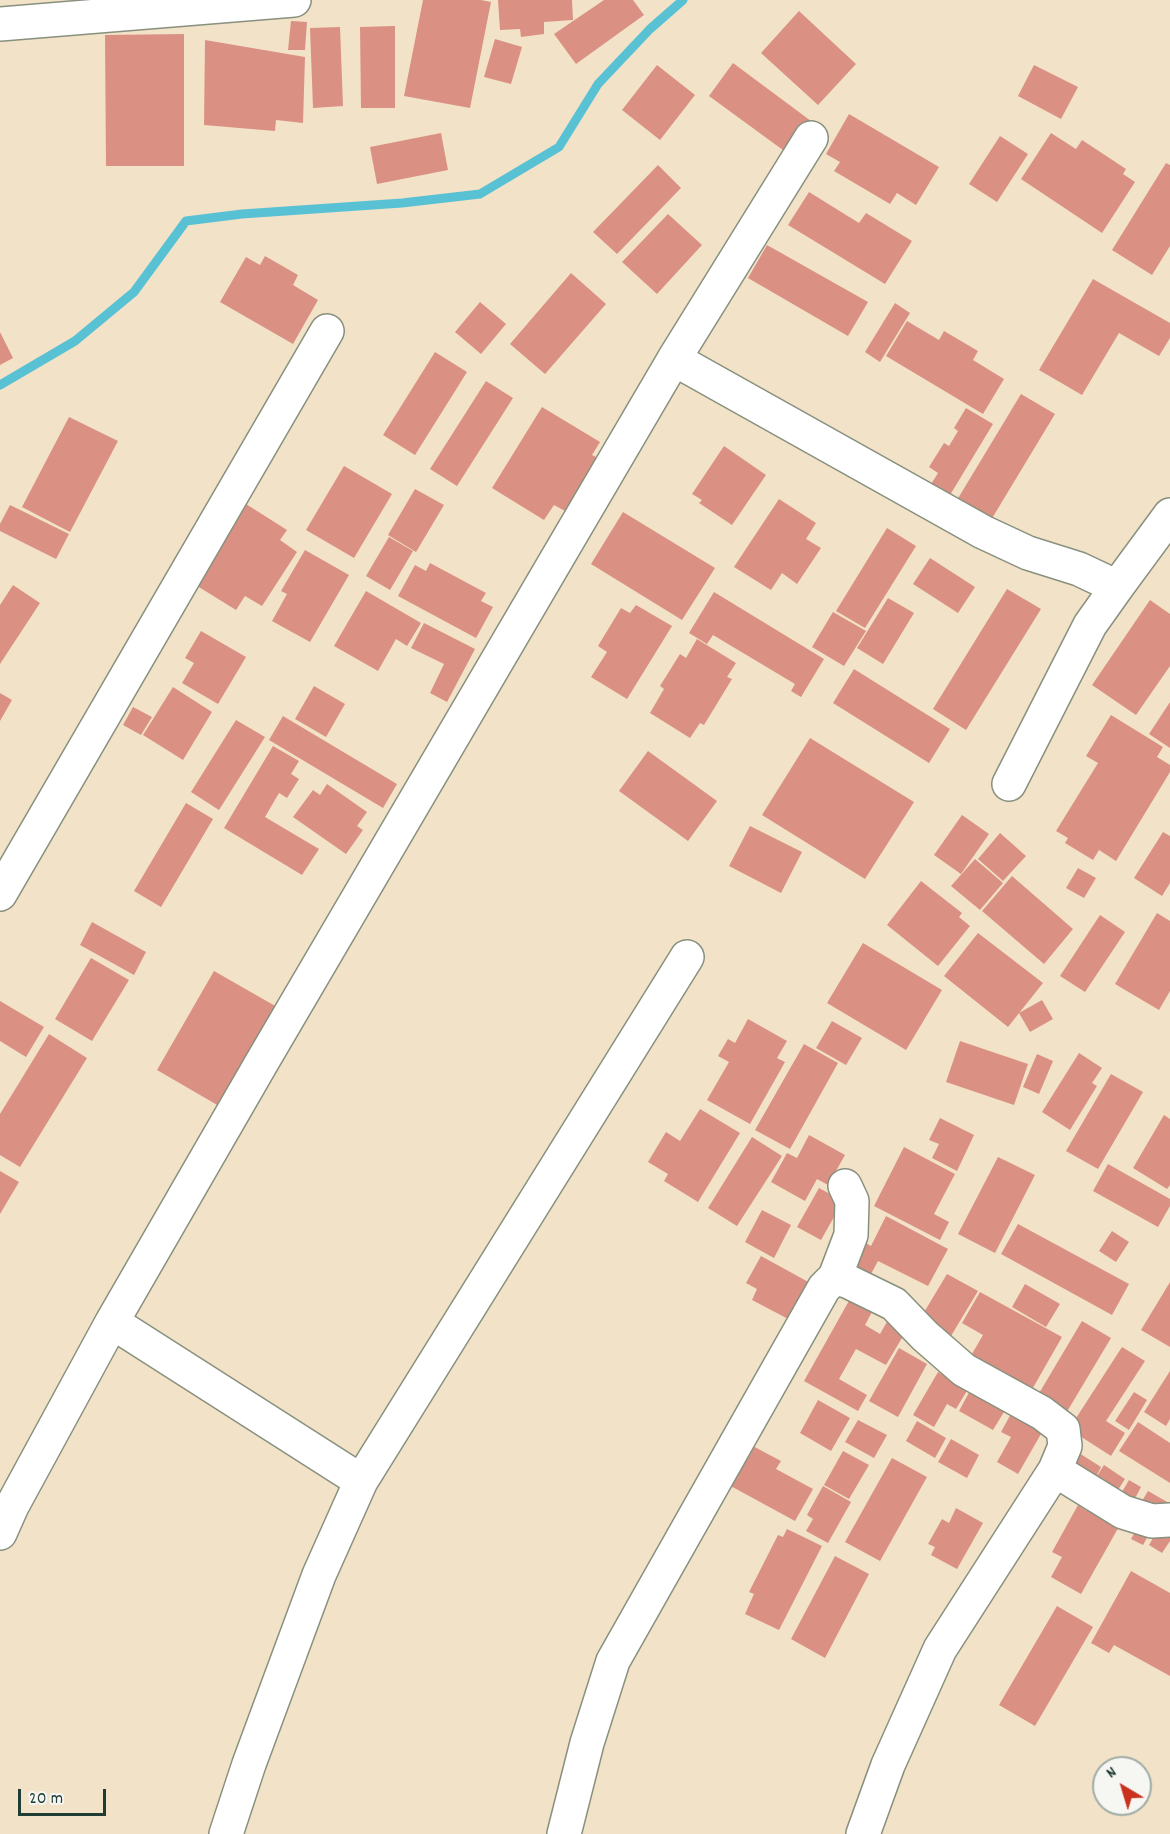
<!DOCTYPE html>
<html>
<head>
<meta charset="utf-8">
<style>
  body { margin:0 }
  #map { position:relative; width:1170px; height:1834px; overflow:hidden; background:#f2e2c8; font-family:Dekko,sans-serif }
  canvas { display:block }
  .north { position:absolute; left:1092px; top:1756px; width:60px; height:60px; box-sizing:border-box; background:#f6f6f2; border:2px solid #a0aca6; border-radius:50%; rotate:322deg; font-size:16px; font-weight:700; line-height:24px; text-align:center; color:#1f3d34 }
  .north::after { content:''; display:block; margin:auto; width:21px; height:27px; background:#c8321e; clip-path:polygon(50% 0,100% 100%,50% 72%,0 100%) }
  .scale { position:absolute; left:18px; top:1789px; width:88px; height:27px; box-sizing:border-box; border:3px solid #1f3d34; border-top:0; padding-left:8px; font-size:18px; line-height:21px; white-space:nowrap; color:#1f3d34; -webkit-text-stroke:4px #f6f6f2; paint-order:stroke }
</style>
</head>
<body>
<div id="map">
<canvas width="1170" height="1834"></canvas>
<div class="north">N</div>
<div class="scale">20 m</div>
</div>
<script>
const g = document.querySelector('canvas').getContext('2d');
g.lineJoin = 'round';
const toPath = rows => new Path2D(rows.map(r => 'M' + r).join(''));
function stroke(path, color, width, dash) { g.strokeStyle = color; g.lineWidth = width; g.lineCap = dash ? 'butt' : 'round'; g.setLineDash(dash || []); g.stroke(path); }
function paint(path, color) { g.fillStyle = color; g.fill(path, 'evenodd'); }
const stream = toPath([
  [0,385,75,341,134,292,186,221,242,214,402,203,480,194,559,147,598,84,650,29,683,0]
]);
const building = toPath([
  [423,0,481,0,491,2,470,108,404,96],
  [498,0,572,0,573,20,544,22,544,34,521,37,520,29,500,30],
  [604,0,633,0,644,15,576,64,554,34],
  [799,11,856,64,818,105,761,53],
  [291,21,307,22,305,50,288,50],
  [395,26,395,108,361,108,360,27],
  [340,27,343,106,313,108,310,28],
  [184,34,184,166,106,166,105,35],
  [495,39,522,47,511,84,484,77],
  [205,40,305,57,303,123,276,120,275,131,204,125],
  [733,63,811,121,787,153,709,96],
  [657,65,695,95,660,140,622,110],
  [1034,65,1078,87,1061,119,1018,96],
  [849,114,939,167,916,205,897,193,890,204,834,171,840,162,826,154],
  [441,133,448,170,377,184,370,147],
  [1051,133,1076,149,1082,140,1126,169,1123,174,1135,182,1102,233,1021,179],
  [1000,136,1028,154,997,202,969,184],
  [1166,163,1170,165,1170,246,1152,275,1112,250],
  [658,165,681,188,617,254,593,232],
  [809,192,859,223,866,213,912,241,885,284,788,225],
  [668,214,702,245,657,294,622,262],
  [767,245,868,302,848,336,748,278],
  [265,256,298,275,293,285,318,300,293,344,220,302,246,257,260,265],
  [571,273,606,304,545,374,510,344],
  [1093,279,1170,323,1170,338,1159,356,1119,333,1082,395,1039,370],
  [480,302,506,324,481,354,455,332],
  [895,303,910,313,880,362,865,352],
  [907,321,939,340,944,331,978,351,973,360,1004,379,983,414,886,356],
  [0,332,13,358,0,365],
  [435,352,467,372,415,455,383,435],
  [486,381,513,398,457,486,430,469],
  [1021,394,1055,414,991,520,957,500],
  [542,407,600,442,592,455,600,459,567,512,554,505,544,520,492,488],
  [966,408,993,424,947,500,928,489,938,473,929,467,944,443,949,446,958,431,954,428],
  [69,417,118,441,70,532,22,507],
  [724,446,766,475,732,525,699,503,702,500,692,494],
  [344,466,392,494,354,558,306,530],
  [415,489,444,505,416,552,388,535],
  [779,499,816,523,806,539,821,548,797,584,782,573,771,590,734,567],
  [246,504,287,530,280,540,297,552,262,606,245,596,236,610,194,584],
  [10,505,69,534,56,559,0,531,0,524],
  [623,512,715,568,682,620,591,564],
  [887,528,916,546,865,628,836,611],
  [389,537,413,551,390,590,366,576],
  [305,550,349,575,310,642,272,621,287,594,281,591],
  [930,558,975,587,958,613,913,584],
  [430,563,486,593,481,601,493,607,476,638,398,596,415,565,426,571],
  [13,585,40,603,0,664,0,605],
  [1007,589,1041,609,966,730,933,709],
  [366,591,421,623,407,646,396,639,378,671,334,646],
  [714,592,824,659,801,697,791,691,795,684,713,635,707,644,689,633],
  [888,598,914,613,883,664,857,648],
  [1150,600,1170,614,1170,666,1136,715,1092,685],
  [636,605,672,626,627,699,591,677,607,652,598,646,621,608,630,613],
  [833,612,866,631,844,666,812,647],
  [424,623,475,649,447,702,430,693,444,664,411,648],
  [201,631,246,657,218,704,182,683,194,663,185,658],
  [697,639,736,663,727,677,732,679,704,725,700,723,690,738,650,713,664,689,660,686,680,654,686,658],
  [854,669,950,729,929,763,833,703],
  [314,686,345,704,326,737,295,719],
  [173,687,212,712,183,760,143,735],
  [0,693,12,700,0,721],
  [1170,702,1170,748,1149,734],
  [133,707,152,717,141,735,123,725],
  [1111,715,1163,747,1157,757,1170,765,1170,772,1116,861,1099,850,1093,860,1065,843,1068,838,1056,831,1098,763,1086,756],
  [283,716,397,784,383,808,269,740],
  [236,720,265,737,219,810,191,792],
  [810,738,914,802,865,879,762,815],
  [273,746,299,761,291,774,299,779,287,798,279,793,265,817,319,849,302,875,224,828],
  [648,751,717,801,688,841,619,791],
  [327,784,367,812,357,826,363,830,346,854,293,817,313,790,320,795],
  [186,803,213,819,161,907,134,891],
  [962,815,989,834,961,874,934,855],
  [750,826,802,852,781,893,729,866],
  [1163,832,1170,836,1170,883,1162,896,1134,878],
  [1000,833,1026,856,1003,881,978,859],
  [975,859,1003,883,980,910,951,886],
  [1078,868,1096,878,1084,898,1066,888],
  [1012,876,1073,929,1044,964,982,911],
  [921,881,962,913,959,917,970,926,938,966,887,925],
  [1157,913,1170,921,1170,991,1159,1010,1115,984],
  [1100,915,1125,932,1085,992,1060,976],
  [92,922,146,952,134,975,80,945],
  [978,933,1043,983,1008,1027,944,976],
  [863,943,942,990,906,1050,827,1003],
  [91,958,129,980,92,1041,55,1019],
  [214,971,277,1007,219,1106,157,1070],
  [1042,1000,1053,1019,1030,1032,1019,1013],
  [0,1001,44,1027,26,1057,0,1041],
  [748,1019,787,1041,777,1058,785,1062,750,1124,707,1100,729,1062,718,1056,728,1039,735,1043],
  [832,1021,862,1038,846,1065,816,1048],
  [49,1034,87,1058,20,1167,0,1155,0,1114],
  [960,1041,1028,1064,1014,1105,946,1082],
  [804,1044,838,1063,790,1149,755,1130],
  [1079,1053,1102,1068,1092,1083,1097,1086,1070,1130,1042,1112],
  [1037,1054,1053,1061,1039,1094,1023,1087],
  [1111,1074,1143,1092,1098,1169,1066,1151],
  [700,1109,740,1133,698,1202,664,1181,668,1174,648,1162,666,1132,680,1141],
  [1164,1115,1170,1119,1170,1185,1167,1189,1133,1168],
  [940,1118,974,1135,957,1171,932,1158,939,1144,929,1140],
  [809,1135,845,1155,828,1185,817,1179,805,1201,771,1182,787,1153,797,1158],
  [752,1137,782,1156,737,1226,708,1208],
  [904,1147,955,1174,934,1214,949,1222,940,1240,874,1206],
  [998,1157,1035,1175,995,1253,958,1234],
  [1108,1164,1170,1199,1170,1206,1158,1227,1093,1191],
  [0,1171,19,1182,0,1214],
  [819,1188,843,1201,821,1240,797,1227],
  [762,1210,791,1225,774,1258,745,1242],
  [886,1216,948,1249,928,1286,878,1261,871,1274,852,1264,864,1242,871,1246],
  [1018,1224,1129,1284,1112,1315,1001,1254],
  [1112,1231,1129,1242,1116,1262,1099,1251],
  [761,1256,812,1284,792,1321,752,1300,757,1289,746,1283],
  [947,1274,978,1291,951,1336,920,1319],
  [1170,1282,1170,1347,1141,1330],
  [1025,1284,1060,1304,1046,1327,1012,1307],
  [980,1292,1062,1337,1030,1393,969,1359,983,1335,962,1323],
  [850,1299,872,1312,865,1325,880,1334,888,1320,906,1331,886,1365,856,1349,839,1379,867,1395,858,1411,804,1381],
  [1082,1321,1111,1338,1062,1420,1038,1395],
  [1122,1347,1145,1361,1106,1421,1125,1433,1111,1456,1069,1429],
  [899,1348,927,1364,898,1417,869,1401],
  [1170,1371,1170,1419,1166,1426,1144,1412],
  [938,1372,968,1389,956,1409,947,1404,934,1427,913,1415],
  [972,1387,1007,1407,993,1430,959,1411],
  [1134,1392,1147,1400,1129,1430,1115,1421],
  [818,1400,850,1418,831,1451,800,1433],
  [1013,1410,1045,1427,1018,1474,997,1462,1011,1437,1001,1432],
  [858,1420,887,1435,874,1458,845,1442],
  [917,1421,946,1438,935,1458,906,1441],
  [1138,1422,1170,1443,1170,1483,1119,1451],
  [951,1439,979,1455,967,1478,938,1462],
  [749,1444,781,1461,776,1469,813,1489,795,1521,727,1484],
  [843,1451,869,1465,849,1499,824,1485],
  [1079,1453,1101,1467,1095,1479,1104,1465,1125,1479,1114,1496,1069,1469],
  [892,1458,927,1477,880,1561,845,1542],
  [1129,1480,1141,1487,1132,1504,1119,1497],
  [823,1486,851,1502,828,1543,806,1531,813,1519,807,1515],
  [1148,1491,1169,1503,1160,1518,1139,1506],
  [1078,1505,1087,1511,1090,1506,1121,1523,1081,1594,1051,1577,1062,1557,1052,1552],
  [956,1508,983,1523,957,1569,931,1555,935,1547,928,1544,942,1519,949,1523],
  [1140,1523,1152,1529,1143,1545,1131,1539],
  [1160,1526,1170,1532,1170,1541,1162,1553,1149,1545],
  [787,1529,822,1546,779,1630,745,1614,754,1594,749,1592,778,1535,783,1537],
  [835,1556,869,1574,825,1658,791,1639],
  [1131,1571,1170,1593,1170,1676,1114,1645,1109,1653,1091,1643],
  [1057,1606,1093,1627,1035,1726,999,1705]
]);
const minor = toPath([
  [0,24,294,0],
  [674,359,983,532,1028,553,1079,569,1117,587,1170,515],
  [1009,784,1090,625,1117,587],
  [0,894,327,331],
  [835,1277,851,1235,852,1201,845,1186],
  [112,1322,361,1481],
  [1055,1470,1123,1512,1152,1521,1170,1520],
  [0,1533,12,1506,112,1322,262,1062,674,359,811,138],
  [226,1834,249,1764,319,1575,361,1481,687,957],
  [564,1834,587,1743,613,1661,824,1288,835,1277,849,1282,894,1304,925,1336,964,1370,1042,1413,1063,1429,1065,1446,1055,1470,940,1649,888,1765,863,1834]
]);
stroke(stream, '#58c2d4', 9);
paint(building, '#da9183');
stroke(minor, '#88907e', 36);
stroke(minor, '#fff', 33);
</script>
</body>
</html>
